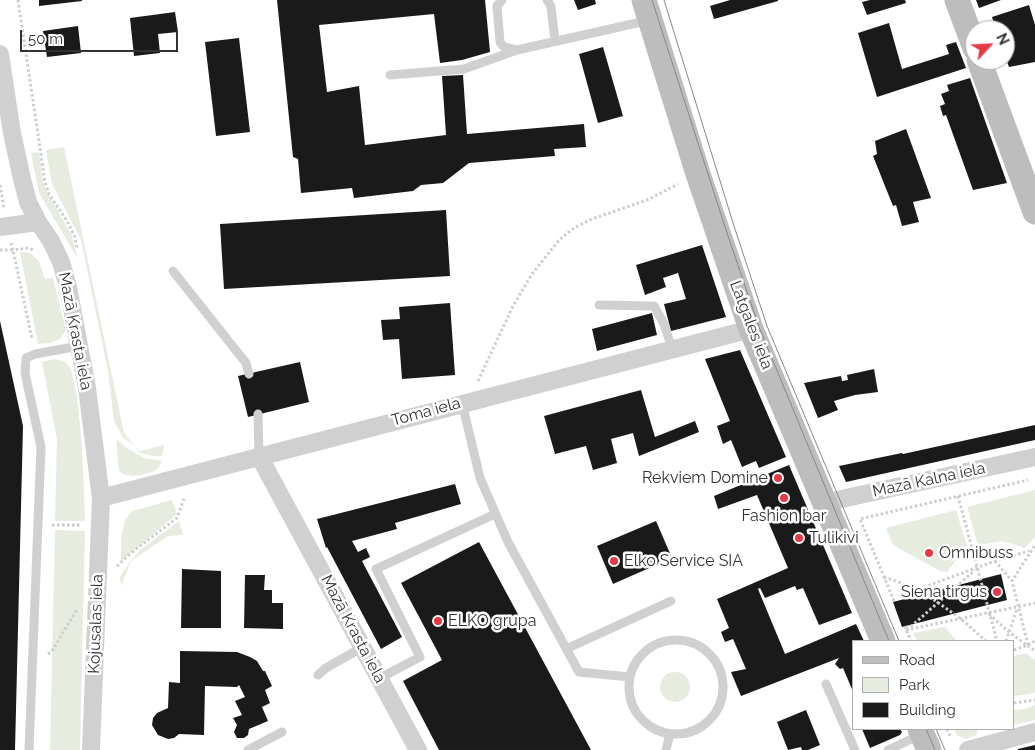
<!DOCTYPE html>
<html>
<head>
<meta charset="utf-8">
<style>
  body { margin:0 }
  #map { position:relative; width:1035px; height:750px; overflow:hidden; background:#fff; font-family:Raleway,sans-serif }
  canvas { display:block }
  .legend { position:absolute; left:852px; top:640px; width:162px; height:90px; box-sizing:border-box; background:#fff; border:1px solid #adadad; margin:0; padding:6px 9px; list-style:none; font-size:15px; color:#333 }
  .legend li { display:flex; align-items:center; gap:10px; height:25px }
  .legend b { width:25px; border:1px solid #adadad }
  .north { position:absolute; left:965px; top:20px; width:50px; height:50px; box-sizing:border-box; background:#fff; border:1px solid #adadad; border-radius:50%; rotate:65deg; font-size:14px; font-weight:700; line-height:20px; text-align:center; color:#333 }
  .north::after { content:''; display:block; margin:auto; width:18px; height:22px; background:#e63946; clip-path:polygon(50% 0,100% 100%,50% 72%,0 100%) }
  .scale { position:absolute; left:20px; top:30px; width:158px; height:22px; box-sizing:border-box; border:2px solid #333; border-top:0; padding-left:6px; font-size:15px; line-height:18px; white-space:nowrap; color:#333; -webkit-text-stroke:4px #fff; paint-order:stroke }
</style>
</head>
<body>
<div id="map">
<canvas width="1035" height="750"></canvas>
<ul class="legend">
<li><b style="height:6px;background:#bdbdbd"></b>Road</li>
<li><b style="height:14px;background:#e6ecdf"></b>Park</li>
<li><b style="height:14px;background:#1a1a1a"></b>Building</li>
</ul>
<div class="north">N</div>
<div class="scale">50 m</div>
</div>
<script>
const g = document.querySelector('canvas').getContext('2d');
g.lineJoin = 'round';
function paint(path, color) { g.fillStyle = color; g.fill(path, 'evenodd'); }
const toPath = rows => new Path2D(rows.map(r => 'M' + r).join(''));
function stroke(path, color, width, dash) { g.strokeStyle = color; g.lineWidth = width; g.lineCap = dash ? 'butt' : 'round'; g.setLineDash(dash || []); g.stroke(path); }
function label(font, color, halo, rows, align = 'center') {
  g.font = font + ' Raleway,sans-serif'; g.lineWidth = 5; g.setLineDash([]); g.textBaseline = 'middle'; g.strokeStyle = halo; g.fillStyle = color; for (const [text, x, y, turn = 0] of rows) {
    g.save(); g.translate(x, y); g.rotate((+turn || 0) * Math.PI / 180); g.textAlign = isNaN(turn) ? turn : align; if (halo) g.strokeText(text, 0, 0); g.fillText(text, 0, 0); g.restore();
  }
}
const green = toPath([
  [64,147,124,433,134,445,124,439,114,421,108,371,81,240,52,184,46,150],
  [39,152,43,182,47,192,71,234,78,259,39,193,31,153],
  [20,252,30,253,39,261,45,279,53,278,66,330,60,339,51,343,38,344],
  [56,359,65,362,71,368,77,397,82,445,85,521,55,521,57,439,42,362],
  [116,439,128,449,144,458,162,461,159,467,155,471,141,475,133,476,123,474,119,471],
  [164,445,162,456,154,456,139,453,135,446,140,451],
  [1035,490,1035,537,1025,548,1002,541,978,545,967,507],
  [172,500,177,514,121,561,121,538,125,520,132,511],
  [956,510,968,549,962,552,947,572,940,571,893,545,886,528],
  [179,521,183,535,168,536,131,561,121,586,120,577,131,560,141,549],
  [55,530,85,531,80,750,50,750],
  [945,627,957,641,917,641,913,633],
  [1026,653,1035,660,1035,693,1014,696,1014,656],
  '660 687a15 15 0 1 1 30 0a15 15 0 1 1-30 0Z',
  [1035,705,1035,720,1014,725,1014,710,1025,709],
  [954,729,978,729,976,735,966,739,957,735]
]);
const building = toPath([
  [39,0,82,0,82,1,39,6],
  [277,0,485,0,490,52,462,60,440,63,434,14,319,25,327,92,359,86,365,145,446,135,442,76,463,75,467,134,584,124,586,147,554,149,555,156,469,163,443,183,421,185,413,191,354,198,352,188,301,193,298,159,293,157],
  [574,0,595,0,596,4,578,10],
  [730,0,778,0,778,1,714,19,710,6],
  [870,0,905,0,906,3,867,15,862,2],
  [976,0,1001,0,979,8],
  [1029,5,1035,25,1035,62,1009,67,1005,56,1005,30,996,30,992,17],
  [175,12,178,32,158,34,160,53,134,56,130,18],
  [889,23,902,69,949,54,946,45,956,42,966,68,877,97,858,33],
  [78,26,81,53,47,57,43,31],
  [239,38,250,132,216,136,205,42],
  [603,47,623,116,598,123,579,54],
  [970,78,1007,183,973,190,946,115,943,116,940,106,945,104,941,94,949,91,947,85],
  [906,129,931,198,913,202,919,222,902,226,896,205,893,206,873,156,877,154,875,141],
  [446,210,450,276,224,289,220,224],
  [702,245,726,317,671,331,664,304,686,299,678,273,663,278,666,287,645,295,636,265],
  [450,303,455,375,402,379,399,339,383,340,381,320,400,319,399,307],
  [652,313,657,335,597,351,592,329],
  [0,321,23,426,15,750,0,750],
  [740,350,786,457,759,468,756,461,742,467,731,440,723,444,717,426,730,421,705,359],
  [300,362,309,402,248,417,238,376],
  [874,369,878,392,855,395,834,401,838,410,818,418,804,383,841,376,842,381,848,380,847,375],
  [641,390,655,437,695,421,699,432,639,456,633,433,611,439,617,463,593,470,586,446,555,454,544,416],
  [1035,425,1035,440,846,482,839,466,902,453,903,454],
  [789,465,852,613,819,625,803,588,797,590,795,586,765,598,760,588,758,589,785,654,856,624,864,641,854,641,854,694,843,668,840,669,835,664,839,658,741,696,731,672,746,669,733,639,725,642,721,632,729,628,717,599,788,568,757,495,718,509,714,496],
  [455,484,461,504,395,523,397,529,352,541,358,552,366,548,370,557,362,561,402,637,381,649,327,547,326,548,317,519],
  [656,521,672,558,613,584,597,546],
  [479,542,591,750,439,750,403,681,442,660,401,583],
  [182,569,221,571,221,628,181,628],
  [1001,574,1007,600,902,627,893,602],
  [245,575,265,575,264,590,272,590,272,603,283,603,283,629,244,628],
  [180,651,237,652,250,657,257,661,263,671,265,671,272,686,265,690,270,703,262,707,268,721,249,729,248,735,244,738,237,738,234,732,237,725,233,718,242,715,235,701,245,697,239,685,237,687,205,686,204,735,179,734,174,738,168,739,158,735,152,725,153,718,157,713,168,708,169,682,180,683],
  [806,710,820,745,808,750,802,750,801,747,788,750,777,722],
  [862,729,900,729,902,732,900,735,870,748],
  [1035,745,1035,750,1018,750,1018,749]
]);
const path = toPath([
  [18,0,45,182,49,194,67,221,75,237,77,249],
  [0,185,4,208],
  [11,243,13,250,28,248,34,250],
  [0,250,13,250,32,339],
  [478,381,513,306,532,274,560,239,574,228,592,219,647,200,678,184],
  [958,496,997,641],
  [52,525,81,525],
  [995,561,1012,581],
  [117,566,131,553,177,518,185,496],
  [884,577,919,589,961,619,986,641],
  [919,589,995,561,1029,551],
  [894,601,860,519,1028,480],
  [989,614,1009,632,1035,651],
  [905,626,911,641],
  [906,630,1035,603],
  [907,630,975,570],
  [1006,641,1017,609],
  [1028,645,1012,581,1035,545],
  [1014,650,1028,645,1035,641],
  [48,654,52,651,77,609],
  [1014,703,1035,700],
  [947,729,950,736]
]);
const lane = toPath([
  [502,0,497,6,500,42,504,47,517,50,650,20],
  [547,0,551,6,555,41],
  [390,75,464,69,517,50],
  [173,271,246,363,249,374],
  [599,305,654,306,664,324,672,349],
  [462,403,480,478,508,542,579,672,630,677],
  [258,414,259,456],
  '629 687a47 47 0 1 1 94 0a47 47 0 1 1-94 0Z',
  [566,649,671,601],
  [318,675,326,668,363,647],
  [380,678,420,657,376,569,495,514],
  [826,684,855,750],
  [29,750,41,447,25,373,26,358,35,354,79,346],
  [248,750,282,732],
  [666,750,670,734],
  [888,750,920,735]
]);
const street = toPath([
  [0,54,12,133,22,179,28,202,38,222,51,241,61,262,68,287,87,388,101,498,91,750],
  [0,227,38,222],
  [259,456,418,750],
  [101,498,751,329],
  [823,503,1035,457],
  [968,750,1035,732]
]);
const secondary = toPath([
  [644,0,698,174,751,329,883,641],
  [957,0,975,48],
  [979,60,1035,212],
  [920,729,929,750]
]);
const tram = toPath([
  [652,0,726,230,759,327,889,641],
  [664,0,734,226,767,326,899,641],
  [926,729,935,750],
  [936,729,945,750]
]);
const markers = [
  [778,478,5,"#e63946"],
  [784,498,5,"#e63946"],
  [799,538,5,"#e63946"],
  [929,553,5,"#e63946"],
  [614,561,5,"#e63946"],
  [997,592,5,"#e63946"],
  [438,621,5,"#e63946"]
];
const streetNames = [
  ["Latgales iela",751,325,69],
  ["Mazā Krasta iela",75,331,79],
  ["Toma iela",426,412,-15],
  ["Mazā Kalna iela",929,480,-12],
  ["Kojusalas iela",96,624,-88],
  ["Mazā Krasta iela",353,629,62]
];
const poiNames = [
  ["Rekviem Domine",768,478,"right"],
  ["Fashion bar",784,516,"center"],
  ["Tulikivi",809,538],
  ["Omnibuss",939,553],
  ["Elko Service SIA",624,561],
  ["Siena tirgus",987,592,"right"],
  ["ELKO grupa",448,621]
];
paint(green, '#e6ecdf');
paint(building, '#1a1a1a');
stroke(path, '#cdcdcd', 3, [2.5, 2.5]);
stroke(lane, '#d0d0d0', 9);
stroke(street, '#d0d0d0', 18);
stroke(secondary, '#bdbdbd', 25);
stroke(tram, '#888', 1);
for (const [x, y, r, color] of markers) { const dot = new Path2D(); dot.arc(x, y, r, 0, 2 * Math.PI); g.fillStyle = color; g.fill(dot); stroke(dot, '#fff', 2); }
label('16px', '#333', '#fff', streetNames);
label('16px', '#333', '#fff', poiNames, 'left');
</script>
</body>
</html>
